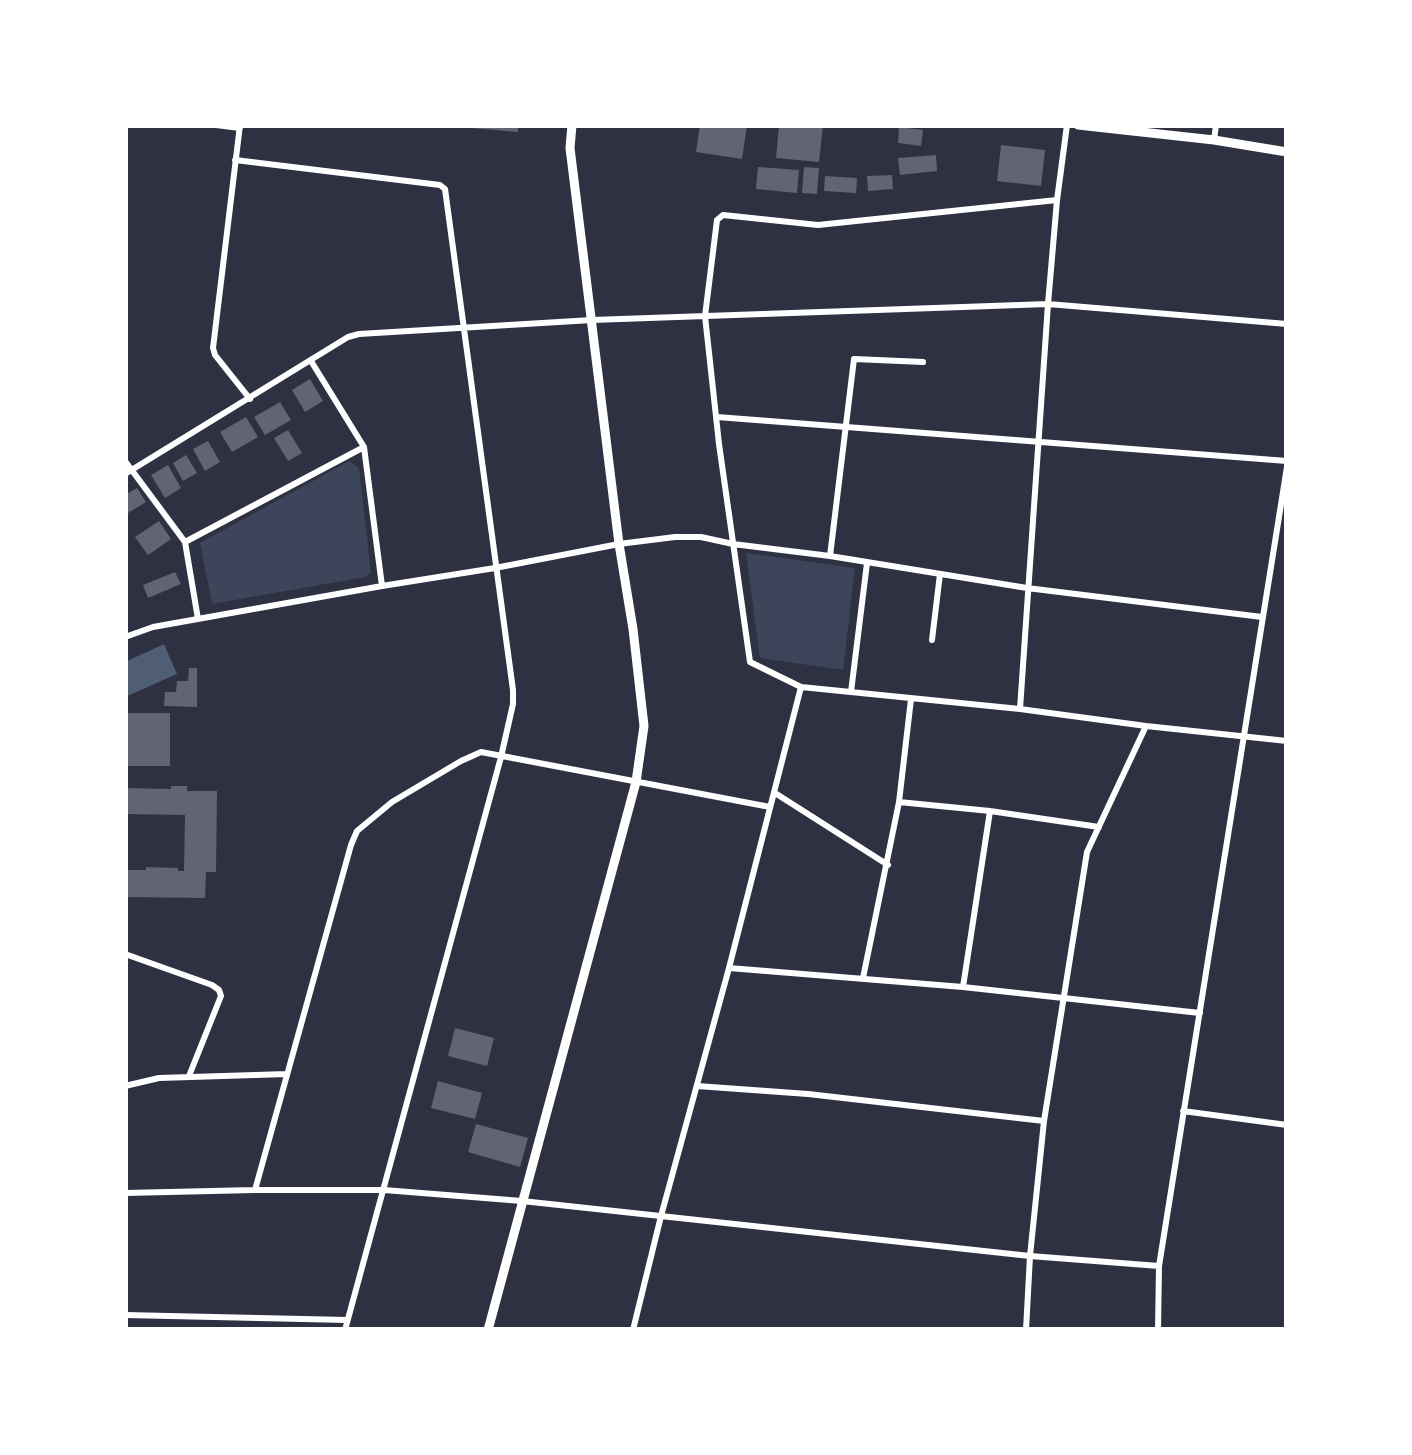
<!DOCTYPE html>
<html>
<head>
<meta charset="utf-8">
<style>
  body { margin:0 }
  #map { position:relative; width:1412px; height:1455px; overflow:hidden; background:#2d3142; font-family:Mulish,sans-serif }
  canvas { display:block }
  .frame { position:absolute; inset:0; border:128px solid #fff; pointer-events:none }
</style>
</head>
<body>
<div id="map">
<canvas width="1412" height="1455"></canvas>
<div class="frame"></div>
</div>
<script>
const g = document.querySelector('canvas').getContext('2d');
g.lineJoin = 'round';
function paint(path, color) { g.fillStyle = color; g.fill(path, 'evenodd'); }
const toPath = rows => new Path2D(rows.map(r => 'M' + r).join(''));
function stroke(path, color, width, dash) { g.strokeStyle = color; g.lineWidth = width; g.lineCap = dash ? 'butt' : 'round'; g.setLineDash(dash || []); g.stroke(path); }
const green = toPath([
  [349,461,359,468,371,572,365,577,212,604,200,543],
  [746,553,855,568,843,670,760,658]
]);
const water = toPath([
  [164,644,177,674,125,697,125,662]
]);
const building = toPath([
  [471,125,518,125,518,132,471,128],
  [700,125,747,125,742,159,696,152],
  [779,125,823,125,819,162,776,158],
  [899,127,923,130,921,146,898,143],
  [1001,145,1045,150,1041,186,997,181],
  [936,155,937,171,900,175,898,158],
  [758,167,799,170,797,193,756,189],
  [804,167,819,168,817,194,802,193],
  [892,175,893,189,868,191,867,176],
  [825,176,857,178,856,193,824,191],
  [310,379,323,401,305,412,292,390],
  [280,402,291,420,265,435,254,417],
  [246,417,258,437,232,452,220,432],
  [288,430,302,453,288,461,274,438],
  [208,441,220,462,205,471,193,449],
  [186,455,197,473,183,481,173,463],
  [168,465,181,488,165,498,151,475],
  [137,488,146,502,125,515,125,495],
  [159,521,171,539,148,555,135,537],
  [175,572,181,584,148,598,143,585],
  [189,668,197,668,197,707,164,706,165,692,176,692,177,681,188,681],
  [125,713,170,713,170,766,125,766],
  [171,786,187,786,187,791,217,791,216,872,206,872,205,898,125,897,125,870,146,870,146,867,178,868,178,871,184,871,185,815,125,814,125,788,171,789],
  [455,1028,494,1038,487,1066,448,1056],
  [438,1081,482,1093,475,1119,431,1108],
  [476,1124,528,1138,520,1167,468,1152]
]);
const minor = toPath([
  [216,125,240,128],
  [240,125,213,348,215,355,250,399],
  [1214,140,1216,125],
  [235,160,440,185,445,189,513,690,513,704,501,757,345,1330],
  [1057,200,818,225,723,215,717,220,705,316,719,444,750,662,801,687,1020,709,1146,726,1287,741],
  [311,361,364,447,382,586],
  [717,417,1287,461],
  [125,461,185,542,198,619],
  [125,474,348,337,359,334,592,320,1048,304,1287,324],
  [185,542,364,447],
  [830,556,854,359,923,362],
  [125,637,153,627,382,586,495,568,619,544,675,537,701,537,733,544,830,556,1027,588,1262,617],
  [932,640,940,574],
  [851,692,867,563],
  [1020,709,1048,304,1057,200,1067,125],
  [775,793,888,865],
  [899,802,990,811,1099,827],
  [125,954,212,985,219,990,221,996,189,1076],
  [729,968,963,987,1200,1013],
  [863,978,899,802,911,699],
  [963,987,990,811],
  [125,1086,159,1078,287,1074],
  [697,1086,808,1094,1044,1121],
  [1183,1111,1287,1125],
  [255,1190,351,845,357,831,392,802,461,761,481,752,770,807],
  [125,1193,255,1190,384,1190,522,1201,1030,1256,1159,1266],
  [125,1315,347,1320],
  [633,1330,661,1216,729,968,801,687],
  [1026,1330,1030,1256,1044,1121,1087,852,1146,726],
  [1158,1330,1159,1266,1287,467]
]);
const tertiary = toPath([
  [1078,125,1214,140,1287,152],
  [488,1330,636,782,644,726,633,629,619,544,570,148,572,125]
]);
paint(green, '#3c4559');
paint(water, '#4f5d75');
paint(building, '#626471');
stroke(minor, '#fff', 6);
stroke(tertiary, '#fff', 9);
</script>
</body>
</html>
